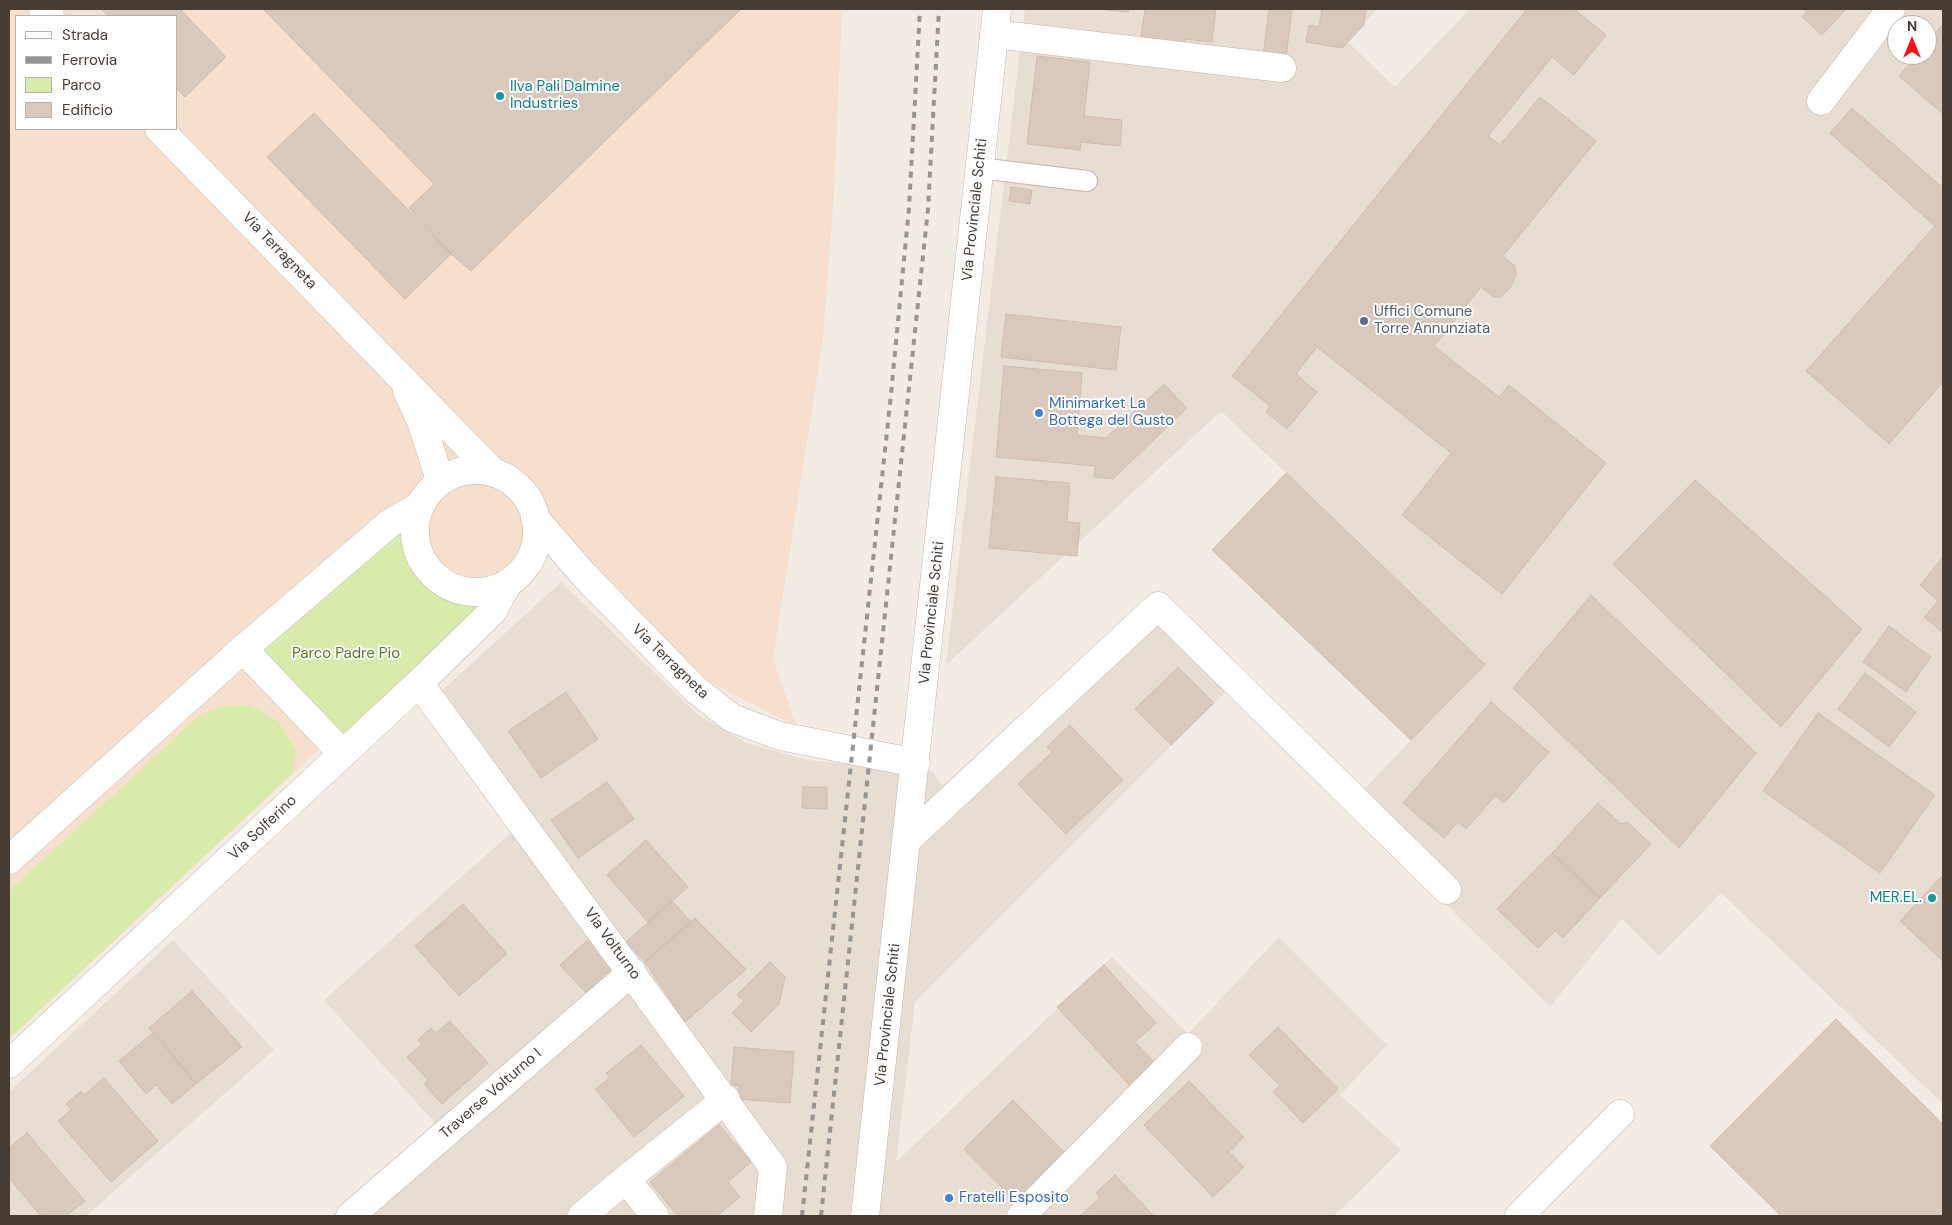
<!DOCTYPE html>
<html>
<head>
<meta charset="utf-8">
<style>
  body { margin:0 }
  #map { position:relative; width:1952px; height:1225px; overflow:hidden; background:#f3ece4; font-family:"DM Sans",sans-serif }
  canvas { display:block }
  .frame { position:absolute; inset:0; border:10px solid #463c34; pointer-events:none }
  .legend { position:absolute; left:15px; top:15px; width:162px; height:115px; box-sizing:border-box; background:#fff; border:1px solid #b5b1ae; margin:0; padding:6px 9px; list-style:none; font-size:15px; color:#463c34 }
  .legend li { display:flex; align-items:center; gap:10px; height:25px }
  .legend b { width:25px; border:1px solid #b5b1ae }
  .north { position:absolute; left:1887px; top:15px; width:50px; height:50px; box-sizing:border-box; background:#fff; border:1px solid #b5b1ae; border-radius:50%; rotate:0deg; font-size:14px; font-weight:700; line-height:20px; text-align:center; color:#463c34 }
  .north::after { content:''; display:block; margin:auto; width:18px; height:22px; background:#ff1013; clip-path:polygon(50% 0,100% 100%,50% 72%,0 100%) }
</style>
</head>
<body>
<div id="map">
<canvas width="1952" height="1225"></canvas>
<div class="frame"></div>
<ul class="legend">
<li><b style="height:6px;background:#fff"></b>Strada</li>
<li><b style="height:6px;background:#959595"></b>Ferrovia</li>
<li><b style="height:14px;background:#d8ebaa"></b>Parco</li>
<li><b style="height:14px;background:#d9c9bc"></b>Edificio</li>
</ul>
<div class="north">N</div>
</div>
<script>
const g = document.querySelector('canvas').getContext('2d');
g.lineJoin = 'round';
function paint(path, color) { g.fillStyle = color; g.fill(path, 'evenodd'); }
const toPath = rows => new Path2D(rows.map(r => 'M' + r).join(''));
function stroke(path, color, width, dash) { g.strokeStyle = color; g.lineWidth = width; g.lineCap = dash ? 'butt' : 'round'; g.setLineDash(dash || []); g.stroke(path); }
function label(font, color, halo, rows, align = 'center') {
  g.font = font + ' "DM Sans",sans-serif'; g.lineWidth = 4; g.setLineDash([]); g.textBaseline = 'middle'; g.strokeStyle = halo; g.fillStyle = color; for (const [text, x, y, turn = 0] of rows) {
    g.save(); g.translate(x, y); g.rotate((+turn || 0) * Math.PI / 180); g.textAlign = isNaN(turn) ? turn : align; if (halo) g.strokeText(text, 0, 0); g.fillText(text, 0, 0); g.restore();
  }
}
const residential = toPath([
  [1025,9,1377,9,1348,42,1395,87,1470,9,1943,9,1943,1104,1721,893,1659,956,1622,919,1550,1007,1347,807,1485,663,1221,411,946,665],
  [1897,25,1927,25,1927,55,1897,55],
  [561,582,698,715,747,743,807,760,933,772,942,786,1154,593,1241,676,915,1002,896,1162,1112,957,1188,1034,1279,937,1387,1045,1340,1095,1401,1150,1334,1216,331,1216,436,1124,324,1000,515,829,423,708],
  [173,940,274,1050,86,1216,9,1216,9,1092]
]);
const commercial = toPath([
  [9,9,842,9,834,193,823,339,773,659,797,727,702,678,558,526,9,1039],
  [16,16,176,16,176,129,16,129]
]);
const green = toPath([
  [418,507,414,526,415,545,423,563,435,578,452,587,471,592,508,583,343,754,243,649],
  [226,705,251,706,278,721,296,750,293,773,9,1039,9,891,200,715]
]);
const building = toPath([
  [101,9,180,9,226,57,185,97,176,88,176,16,108,16,101,9],
  [263,9,741,9,471,271,451,254,409,208,434,184,263,9],
  [1096,9,1129,9,1129,12,1096,9],
  [1145,9,1216,9,1212,42,1185,39,1184,44,1141,38,1145,9],
  [1269,9,1292,9,1286,57,1263,57,1269,9],
  [1322,9,1366,9,1364,25,1342,48,1306,42,1309,25,1319,27,1322,9],
  [1527,9,1574,9,1606,35,1574,75,1552,57,1488,136,1500,145,1540,97,1596,141,1503,256,1515,266,1516,276,1510,288,1500,297,1493,297,1481,287,1434,346,1499,397,1509,385,1606,463,1502,594,1402,515,1451,453,1317,347,1296,374,1317,392,1287,429,1266,412,1270,406,1232,376,1527,9],
  [1803,9,1846,9,1822,35,1802,17,1807,12,1803,9],
  [1943,24,1943,114,1899,76,1917,55,1927,55,1927,43,1943,24],
  [1037,56,1090,62,1084,116,1122,120,1120,146,1081,142,1080,150,1027,144,1037,56],
  [1852,108,1943,188,1943,382,1889,444,1806,371,1935,226,1830,133,1852,108],
  [314,113,451,254,405,299,267,157,314,113],
  [1011,187,1032,190,1030,204,1009,201,1011,187],
  [1006,314,1121,327,1116,370,1001,357,1006,314],
  [1004,366,1082,373,1077,435,1106,438,1164,384,1187,408,1113,479,1094,477,1095,466,996,457,1004,366],
  [1286,473,1485,664,1411,740,1212,550,1286,473],
  [996,477,1070,483,1067,522,1080,523,1077,556,989,548,996,477],
  [1695,480,1862,629,1781,727,1613,564,1695,480],
  [1943,557,1943,633,1924,617,1938,601,1920,585,1943,557],
  [1591,595,1756,753,1679,848,1513,688,1591,595],
  [1889,626,1931,657,1906,692,1863,662,1889,626],
  [1178,667,1214,703,1171,745,1135,709,1178,667],
  [1865,673,1916,712,1889,747,1838,709,1865,673],
  [566,692,598,739,541,778,508,731,566,692],
  [1491,702,1549,752,1504,803,1495,796,1466,829,1458,822,1444,838,1403,803,1491,702],
  [1818,713,1935,795,1880,873,1763,791,1818,713],
  [1070,725,1123,780,1066,834,1018,784,1052,752,1047,747,1070,725],
  [607,782,634,819,578,858,551,820,607,782],
  [803,787,827,787,827,809,802,808,803,787],
  [1598,803,1621,824,1627,822,1651,844,1600,898,1552,853,1598,803],
  [646,840,688,887,648,922,607,875,646,840],
  [1552,853,1600,898,1563,938,1555,931,1538,948,1497,909,1552,853],
  [1943,875,1943,961,1900,921,1943,875],
  [672,901,691,922,645,962,626,942,672,901],
  [463,904,507,954,459,996,415,946,463,904],
  [695,918,746,969,685,1022,645,962,695,918],
  [591,937,619,966,588,995,560,965,591,937],
  [770,962,785,977,779,1004,751,1032,732,1013,744,1001,737,995,770,962],
  [1104,965,1156,1023,1135,1042,1157,1065,1132,1088,1057,1007,1104,965],
  [192,991,242,1047,196,1084,149,1028,192,991],
  [1836,1019,1943,1124,1943,1216,1781,1216,1710,1146,1836,1019],
  [450,1021,488,1063,442,1104,424,1084,428,1080,407,1057,422,1044,418,1040,431,1028,436,1033,450,1021],
  [1278,1027,1338,1089,1303,1123,1273,1092,1280,1086,1249,1055,1278,1027],
  [154,1032,196,1084,172,1104,156,1085,146,1094,119,1061,154,1032],
  [641,1045,684,1096,634,1137,595,1089,610,1078,606,1073,641,1045],
  [734,1047,794,1052,790,1103,738,1099,739,1086,731,1085,734,1047],
  [104,1078,158,1141,111,1182,58,1121,71,1110,66,1104,81,1091,84,1095,104,1078],
  [1189,1081,1244,1137,1229,1152,1244,1167,1213,1197,1144,1125,1189,1081],
  [1013,1100,1070,1158,1021,1207,964,1149,1013,1100],
  [719,1125,751,1162,728,1182,740,1197,717,1216,678,1216,650,1182,719,1125],
  [27,1133,85,1201,66,1216,41,1216,9,1178,9,1148,27,1133],
  [1115,1175,1154,1216,1080,1216,1100,1198,1096,1193,1115,1175]
]);
const service = toPath([
  [979,168,1087,181]
]);
const minor = toPath([
  [994,34,1282,68],
  [1821,101,1891,9],
  [243,649,343,754],
  [419,683,773,1167,768,1216],
  [907,840,1158,606,1447,890],
  [9,860,243,649,390,523,418,507],
  [9,1064,419,683,493,611,508,583],
  [626,1179,726,1099],
  [350,1216,632,972],
  [582,1216,626,1179,655,1216],
  [1021,1216,1188,1047],
  [1519,1216,1620,1114]
]);
const tertiary = toPath([
  [43,9,50,16],
  [159,129,492,471],
  [407,391,421,421,440,480],
  '415 531a61 61 0 1 1 122 0a61 61 0 1 1-122 0Z',
  [535,518,583,574,695,689,732,718,780,736,916,763],
  [865,1216,997,9]
]);
const rail = toPath([
  [802,1216,890,404,909,208,920,9],
  [821,1216,928,209,939,9]
]);
const markers = [
  [500,96,5,"#0f9aa8"],
  [1364,321,5,"#5c6f8a"],
  [1039,413,5,"#3f7fe0"],
  [1932,898,5,"#0f9aa8"],
  [949,1198,5,"#3f7fe0"]
];
const cultureNames = [
  ["Ilva Pali Dalmine",510,87],
  ["Industries",510,104],
  ["MER.EL.",1922,898,"right"]
];
const streetNames = [
  ["Via Provinciale Schiti",975,210,-84],
  ["Via Terragneta",279,251,46],
  ["Via Provinciale Schiti",932,613,-84],
  ["Via Terragneta",670,662,44],
  ["Via Solferino",263,828,-43],
  ["Via Volturno",612,944,54],
  ["Via Provinciale Schiti",888,1015,-84],
  ["Traverse Volturno I",491,1094,-41]
];
const serviceNames = [
  ["Uffici Comune",1374,312],
  ["Torre Annunziata",1374,329]
];
const shopNames = [
  ["Minimarket La",1049,404],
  ["Bottega del Gusto",1049,421],
  ["Fratelli Esposito",959,1198]
];
const parkNames = [
  ["Parco Padre Pio",346,654]
];
paint(residential, '#e8ddd2');
paint(commercial, '#f7dfcd');
paint(green, '#d8ebaa');
paint(building, '#d9c9bc');
stroke(building, '#d1bcac', 1);
stroke(service, '#c2b5a9', 22);
stroke(minor, '#c2b5a9', 29);
stroke(tertiary, '#c2b5a9', 29);
stroke(service, '#fff', 20);
stroke(minor, '#fff', 28);
stroke(tertiary, '#fff', 28);
stroke(rail, '#959595', 4, [6, 6]);
for (const [x, y, r, color] of markers) { const dot = new Path2D(); dot.arc(x, y, r, 0, 2 * Math.PI); g.fillStyle = color; g.fill(dot); stroke(dot, '#fff', 2); }
label('15px', '#0d838f', '#fff', cultureNames, 'left');
label('15px', '#463c34', '#fff', streetNames);
label('15px', '#4e5e75', '#fff', serviceNames, 'left');
label('15px', '#366cbe', '#fff', shopNames, 'left');
label('15px', '#537b23', '#fff', parkNames);
</script>
</body>
</html>
